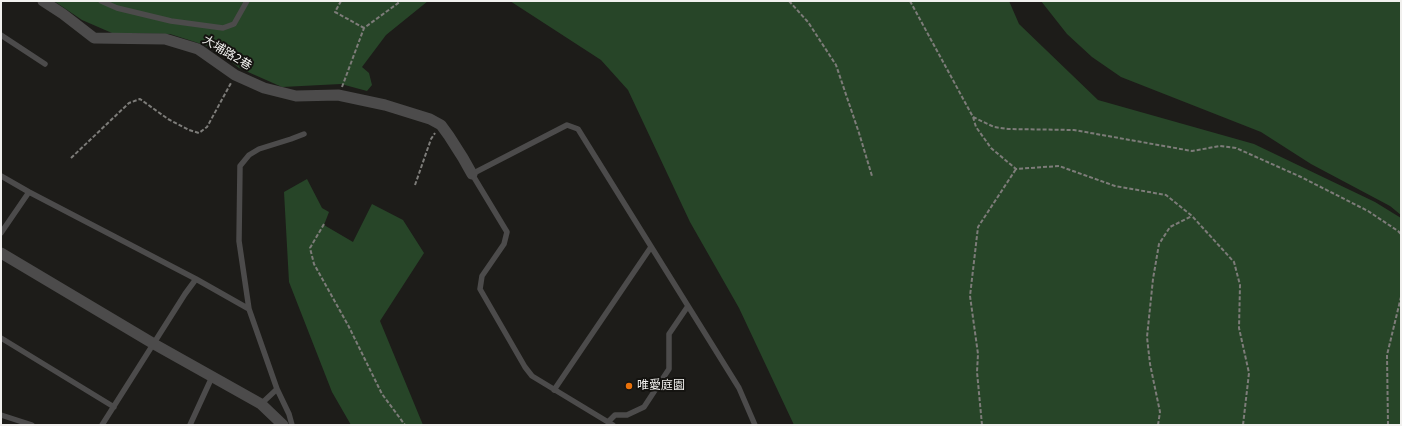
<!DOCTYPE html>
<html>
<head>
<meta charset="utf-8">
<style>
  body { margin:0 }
  #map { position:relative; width:1402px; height:426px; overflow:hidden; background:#1d1c19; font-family:"Noto Sans",sans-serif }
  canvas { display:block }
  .frame { position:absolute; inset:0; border:2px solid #f1f0ee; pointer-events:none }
</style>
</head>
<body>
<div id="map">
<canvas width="1402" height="426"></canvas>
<div class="frame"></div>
</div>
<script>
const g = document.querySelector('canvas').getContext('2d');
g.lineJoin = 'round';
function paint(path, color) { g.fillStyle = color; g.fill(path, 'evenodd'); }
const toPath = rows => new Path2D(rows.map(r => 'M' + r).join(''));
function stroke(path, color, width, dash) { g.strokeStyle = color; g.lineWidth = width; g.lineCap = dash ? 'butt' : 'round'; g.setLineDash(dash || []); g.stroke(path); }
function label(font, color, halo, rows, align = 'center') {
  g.font = font + ' "Noto Sans","Noto Sans TC",sans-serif'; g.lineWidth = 4; g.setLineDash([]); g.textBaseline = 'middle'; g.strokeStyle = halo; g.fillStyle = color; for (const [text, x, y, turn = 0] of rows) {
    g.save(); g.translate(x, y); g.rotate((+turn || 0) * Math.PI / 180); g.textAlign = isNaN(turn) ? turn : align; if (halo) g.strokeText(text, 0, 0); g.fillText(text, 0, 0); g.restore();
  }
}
const green = toPath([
  [54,1,428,1,386,35,362,67,369,73,372,85,367,91,341,84,282,87,239,68,214,48,170,34,112,33,82,20],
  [510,1,1009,1,1019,24,1098,100,1254,144,1375,202,1401,218,1401,425,794,425,739,308,690,222,628,90,601,60],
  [1041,1,1401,1,1401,215,1390,206,1311,164,1261,132,1121,77,1092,57,1067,34],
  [307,179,322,208,329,212,324,225,353,242,372,204,403,220,424,253,380,321,423,425,351,425,332,392,289,282,284,192]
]);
const path = toPath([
  [341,1,335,12,364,28],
  [789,1,808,22,836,65,859,133,872,176],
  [910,1,973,117,976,127,991,148,1016,169,1059,166,1115,186,1166,195,1192,216,1234,262,1240,285,1239,328,1249,373,1243,425],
  [342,87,364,28,401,1],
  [973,117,994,127,1008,129,1074,130,1192,151,1220,146,1236,148,1301,177,1368,211,1398,231,1401,234],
  [71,158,129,103,140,99,168,119,189,130,199,133,207,127,231,83],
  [415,185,431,139,435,133],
  [324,224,310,248,314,264,348,325,382,394,405,425],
  [982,425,977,372,978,354,970,296,978,227,1016,169],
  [1158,425,1160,412,1150,364,1147,337,1153,279,1159,244,1170,227,1192,216],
  [1388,425,1387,355,1401,297]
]);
const lane = toPath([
  [101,1,117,8,171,21,223,28,234,24,247,1],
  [1,35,45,64],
  [1,176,29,192,196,279,249,309],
  [1,233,29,192],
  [1,338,114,407],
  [554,390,651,247],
  [261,404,277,389],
  [1,415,32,425],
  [608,422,615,415,627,415,644,407,669,369,669,334,688,306],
  [102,425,185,294,196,279],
  [190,425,212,377],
  [292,425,289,414,277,389,249,309,239,241,240,166,249,155,259,149,291,139,304,134],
  [613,425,532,376,525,367,480,289,482,276,504,244,507,232,472,174,567,125,578,129,739,388,755,425]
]);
const street = toPath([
  [43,1,63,14,94,38,165,39,198,49,235,75,264,88,296,96,338,95,385,105,430,119,441,125,449,136,463,158,472,174],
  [1,253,154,344,261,404,283,425]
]);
const markers = [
  [629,386,4,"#e8710a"]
];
const streetNames = [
  ["大埔路2巷",227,53,31]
];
const poiNames = [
  ["唯愛庭園",637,386]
];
paint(green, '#274528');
stroke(path, '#7d7c79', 2, [4, 2]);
stroke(lane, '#4c4b4b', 5.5);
stroke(street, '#4c4b4b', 11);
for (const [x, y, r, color] of markers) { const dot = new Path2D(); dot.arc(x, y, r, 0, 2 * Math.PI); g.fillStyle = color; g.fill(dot); stroke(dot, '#141310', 1.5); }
label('12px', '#f1f0ee', '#141310', streetNames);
label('12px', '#f1f0ee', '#141310', poiNames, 'left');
</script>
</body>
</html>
